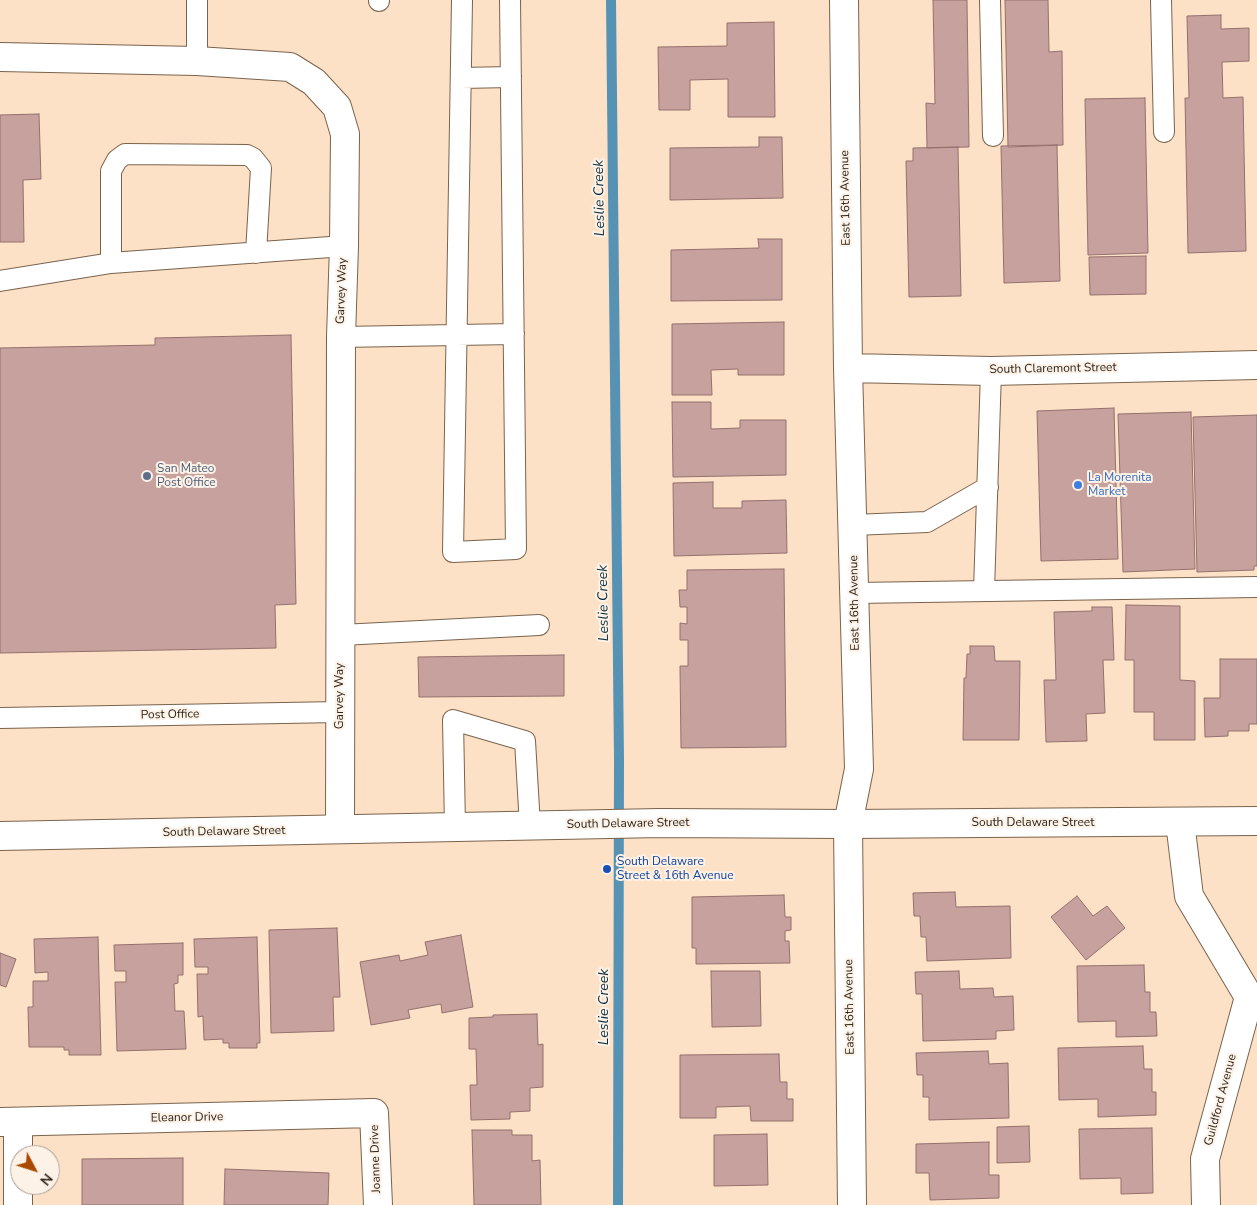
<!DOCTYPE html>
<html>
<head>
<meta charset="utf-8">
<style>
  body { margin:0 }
  #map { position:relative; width:1257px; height:1205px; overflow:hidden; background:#fce1c7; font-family:"Nunito Sans",sans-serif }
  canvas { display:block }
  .north { position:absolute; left:10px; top:1145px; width:50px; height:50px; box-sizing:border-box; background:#fcf2e7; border:1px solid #a99f95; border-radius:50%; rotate:130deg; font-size:14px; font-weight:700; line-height:20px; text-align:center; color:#2d2319 }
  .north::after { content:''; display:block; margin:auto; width:18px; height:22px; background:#aa4a00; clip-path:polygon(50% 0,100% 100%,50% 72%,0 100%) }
</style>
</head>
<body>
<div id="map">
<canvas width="1257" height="1205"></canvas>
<div class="north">N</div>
</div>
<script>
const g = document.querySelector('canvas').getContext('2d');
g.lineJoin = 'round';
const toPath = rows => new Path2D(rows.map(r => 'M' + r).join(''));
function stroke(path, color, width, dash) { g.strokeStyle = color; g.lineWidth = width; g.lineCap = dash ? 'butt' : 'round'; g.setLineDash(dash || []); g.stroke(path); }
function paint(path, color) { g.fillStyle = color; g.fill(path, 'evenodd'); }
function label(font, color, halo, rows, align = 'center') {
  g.font = font + ' "Nunito Sans",sans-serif'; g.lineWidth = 4; g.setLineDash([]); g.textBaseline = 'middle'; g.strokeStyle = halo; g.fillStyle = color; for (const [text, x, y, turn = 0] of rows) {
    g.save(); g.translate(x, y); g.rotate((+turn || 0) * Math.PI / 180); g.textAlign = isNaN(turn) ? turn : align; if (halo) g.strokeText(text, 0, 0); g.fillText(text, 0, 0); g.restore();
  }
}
const stream = toPath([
  [611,0,619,760,618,1205]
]);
const building = toPath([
  [933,0,967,0,969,147,927,148,926,103,935,104,933,0],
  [1005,0,1048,0,1049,52,1062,51,1063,145,1008,147,1005,0],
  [1221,15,1221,29,1249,28,1249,61,1222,62,1223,98,1243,97,1246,251,1188,253,1185,98,1189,98,1187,16,1221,15],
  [774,22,775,117,728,117,728,79,690,80,690,110,659,110,658,47,727,46,727,23,774,22],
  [1145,98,1148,253,1088,255,1085,99,1145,98],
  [39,114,41,179,23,180,24,242,0,242,0,115,39,114],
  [759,137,782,137,783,198,670,200,670,148,759,147,759,137],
  [1057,145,1060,281,1004,283,1001,146,1057,145],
  [958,147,961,296,909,297,906,161,913,161,913,148,958,147],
  [758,239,782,239,782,300,671,301,671,250,759,248,758,239],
  [1146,256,1146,294,1090,295,1089,257,1146,256],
  [784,322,784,375,738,375,738,369,711,370,712,395,672,395,672,324,784,322],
  [291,335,296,604,275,605,276,648,0,653,0,348,155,345,155,338,291,335],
  [672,402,711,402,711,429,740,428,740,420,786,420,786,475,673,477,672,402],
  [1114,408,1118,559,1041,561,1037,411,1114,408],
  [1191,412,1195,569,1123,572,1118,414,1191,412],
  [1257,415,1257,566,1254,566,1254,570,1197,572,1193,417,1257,415],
  [713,482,713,508,742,508,742,501,786,500,787,553,674,556,673,483,713,482],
  [784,569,786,747,681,748,680,666,688,666,688,640,680,640,680,623,687,624,687,607,680,607,679,590,687,590,687,570,784,569],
  [1126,605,1180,606,1180,680,1195,681,1195,740,1154,740,1154,712,1134,712,1134,660,1125,660,1126,605],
  [1092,607,1112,607,1114,660,1103,660,1105,713,1086,714,1087,741,1046,742,1044,680,1056,680,1054,612,1092,611,1092,607],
  [970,646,994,646,995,661,1020,661,1019,740,963,740,964,678,966,678,967,654,970,654,970,646],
  [564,655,564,696,419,697,418,657,564,655],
  [1220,659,1257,659,1257,724,1249,724,1249,731,1228,731,1228,736,1205,737,1204,698,1220,698,1220,659],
  [955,892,956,907,1010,906,1011,958,927,961,926,937,921,937,920,916,914,916,913,893,955,892],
  [784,895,785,917,791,917,791,930,785,931,785,941,789,941,790,963,696,964,696,948,692,948,692,897,784,895],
  [1077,896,1093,916,1107,906,1125,928,1086,960,1051,917,1077,896],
  [337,928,340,997,333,997,334,1031,271,1033,269,930,337,928],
  [461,935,473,1007,442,1013,441,1004,408,1010,410,1018,371,1025,360,962,399,955,400,961,428,955,425,942,461,935],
  [98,937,101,1055,69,1055,69,1050,64,1050,64,1047,29,1047,28,1007,33,1007,33,981,48,981,48,972,35,973,34,939,98,937],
  [257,937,260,1043,257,1043,257,1048,229,1048,229,1043,223,1043,223,1039,204,1040,203,1016,198,1017,197,974,208,974,208,967,195,967,194,939,257,937],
  [183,943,183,975,178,975,178,983,174,984,175,1011,184,1011,186,1049,117,1051,115,982,126,982,126,971,115,971,114,945,183,943],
  [0,953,16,959,6,987,0,985,0,953],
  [1144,965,1145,992,1150,992,1150,1012,1156,1012,1157,1036,1116,1037,1116,1021,1078,1022,1077,966,1144,965],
  [711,971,760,971,761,1026,712,1027,711,971],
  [959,971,960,989,993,988,994,997,1013,996,1014,1030,996,1031,996,1039,923,1041,922,994,916,994,915,972,959,971],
  [537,1014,538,1045,543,1044,543,1087,530,1088,530,1111,510,1112,510,1119,471,1120,470,1085,477,1085,476,1049,469,1049,469,1018,493,1017,493,1015,537,1014],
  [1143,1046,1144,1069,1152,1069,1152,1092,1156,1092,1156,1115,1098,1117,1098,1099,1059,1100,1058,1048,1143,1046],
  [988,1051,989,1064,1008,1063,1009,1118,929,1120,929,1097,923,1097,923,1075,917,1075,916,1053,988,1051],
  [779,1054,780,1082,787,1082,787,1099,793,1099,793,1121,751,1121,750,1106,716,1107,716,1118,680,1118,680,1055,779,1054],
  [1029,1126,1030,1162,997,1163,997,1127,1029,1126],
  [1152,1128,1153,1193,1121,1194,1121,1178,1080,1179,1079,1129,1152,1128],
  [472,1130,512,1130,512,1135,532,1135,532,1161,540,1160,541,1205,474,1205,472,1130],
  [767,1134,768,1185,714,1186,714,1135,767,1134],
  [989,1142,989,1175,999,1175,999,1198,930,1200,929,1173,916,1173,916,1144,989,1142],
  [183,1158,183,1205,82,1205,82,1159,183,1158],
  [225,1169,329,1173,328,1205,224,1205,225,1169]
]);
const service = toPath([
  [197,0,197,61],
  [379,0,379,1],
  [462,0,453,552,516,549,510,0],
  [990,0,993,136],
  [1161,0,1164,132],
  [461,78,511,77],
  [111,263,111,171,117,160,125,154,247,155,253,158,261,168,256,253],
  [0,281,111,263,344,246],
  [341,337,514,334],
  [853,525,927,522,988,487],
  [984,591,991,371],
  [855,593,1257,587],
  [341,635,539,625],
  [0,718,340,712],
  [455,827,453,720,525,741,530,826]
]);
const minor = toPath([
  [844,0,848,368,859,769,848,824,852,1205],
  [0,57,197,61,290,67,314,82,337,107,345,134,344,246,341,337,340,829],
  [848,368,991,371,1257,365],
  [1180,822,1189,896,1249,997,1257,1006],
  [0,1122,374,1113,378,1205],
  [18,1122,18,1205],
  [1206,1205,1205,1159,1249,997]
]);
const secondary = toPath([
  [0,836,660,823,848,824,1257,821]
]);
const markers = [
  [147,476,5,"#5c6f8a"],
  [1078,485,5,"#3f7fe0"],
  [607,869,5,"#1a4fb4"]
];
const streetNames = [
  ["East 16th Avenue",846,198,-91],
  ["Garvey Way",342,291,-88],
  ["South Claremont Street",1053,369,-1],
  ["East 16th Avenue",855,603,-91],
  ["Garvey Way",340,696,-90],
  ["Post Office",170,715,-1],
  ["South Delaware Street",1033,823],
  ["South Delaware Street",628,824,-1],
  ["South Delaware Street",224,832,-1],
  ["East 16th Avenue",850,1007,-91],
  ["Guildford Avenue",1221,1100,-75],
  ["Eleanor Drive",187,1118,-1],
  ["Joanne Drive",376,1159,-92]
];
const serviceNames = [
  ["San Mateo",157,469],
  ["Post Office",157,483]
];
const shopNames = [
  ["La Morenita",1088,478],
  ["Market",1088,492]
];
const transitNames = [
  ["South Delaware",617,862],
  ["Street & 16th Avenue",617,876]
];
const waterNames = [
  ["Leslie Creek",600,198,-91],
  ["Leslie Creek",604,603,-91],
  ["Leslie Creek",605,1007,-90]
];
stroke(stream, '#5592b3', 10);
paint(building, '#c7a19e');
stroke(building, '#94706d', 1);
stroke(service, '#7a634c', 22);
stroke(minor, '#7a634c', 30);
stroke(secondary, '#7a634c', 30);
stroke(service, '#fff', 20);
stroke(minor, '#fff', 28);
stroke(secondary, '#fff', 28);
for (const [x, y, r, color] of markers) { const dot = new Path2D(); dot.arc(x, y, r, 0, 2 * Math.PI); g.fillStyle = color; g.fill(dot); stroke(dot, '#fcf2e7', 2); }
label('12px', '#2d2319', '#fcf2e7', streetNames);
label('12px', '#4e5e75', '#fcf2e7', serviceNames, 'left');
label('12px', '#366cbe', '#fcf2e7', shopNames, 'left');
label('12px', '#164399', '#fcf2e7', transitNames, 'left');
label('italic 14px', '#102e3c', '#fcf2e7', waterNames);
</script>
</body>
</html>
